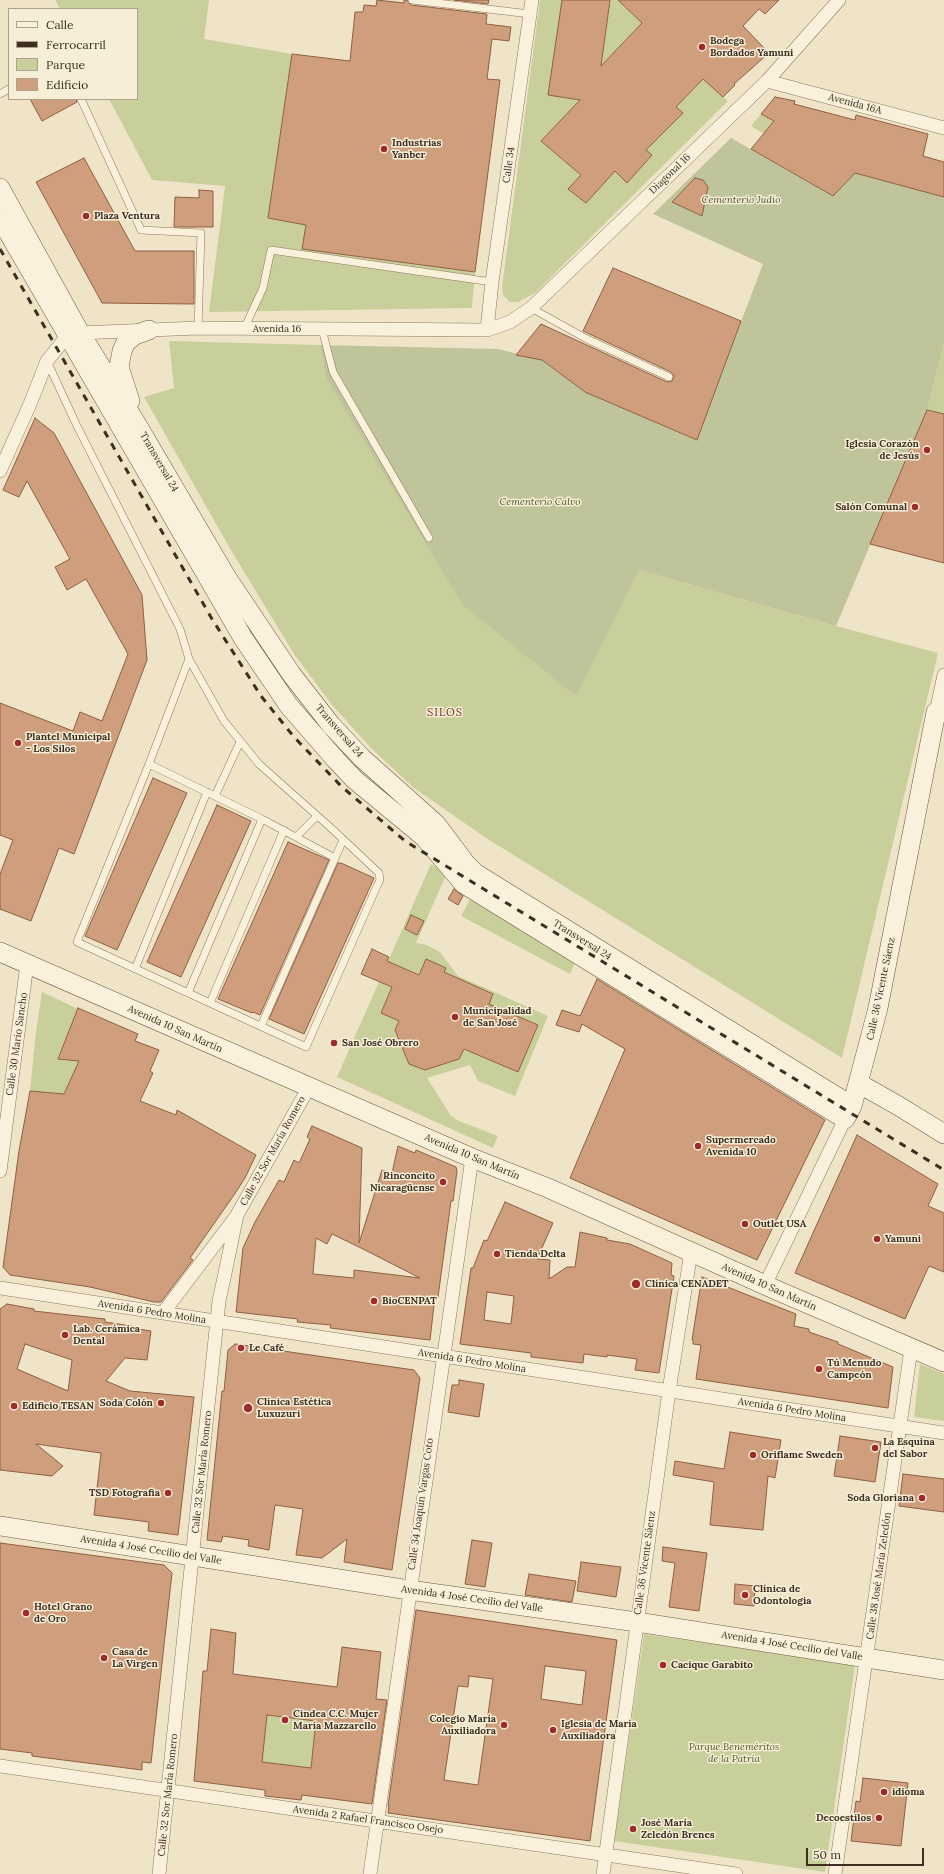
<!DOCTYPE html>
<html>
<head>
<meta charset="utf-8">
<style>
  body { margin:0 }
  #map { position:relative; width:944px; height:1874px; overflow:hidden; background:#f0e4c8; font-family:Lora,serif }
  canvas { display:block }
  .legend { position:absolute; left:8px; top:8px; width:130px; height:92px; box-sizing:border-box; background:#f7eed8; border:1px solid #ada18e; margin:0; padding:5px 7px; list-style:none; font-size:12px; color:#3d2e20 }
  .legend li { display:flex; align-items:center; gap:8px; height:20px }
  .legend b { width:20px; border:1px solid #ada18e }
  .scale { position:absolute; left:806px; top:1848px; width:118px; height:18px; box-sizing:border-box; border:2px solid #3d2e20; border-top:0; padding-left:5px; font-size:12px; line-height:14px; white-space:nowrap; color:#3d2e20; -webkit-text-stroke:3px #f7eed8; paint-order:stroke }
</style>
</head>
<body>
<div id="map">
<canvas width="944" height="1874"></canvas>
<ul class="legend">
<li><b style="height:5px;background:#faf1dc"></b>Calle</li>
<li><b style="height:5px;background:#3d2e20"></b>Ferrocarril</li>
<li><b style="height:11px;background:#c9cf9b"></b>Parque</li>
<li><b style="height:11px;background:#cf9f7d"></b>Edificio</li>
</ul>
<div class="scale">50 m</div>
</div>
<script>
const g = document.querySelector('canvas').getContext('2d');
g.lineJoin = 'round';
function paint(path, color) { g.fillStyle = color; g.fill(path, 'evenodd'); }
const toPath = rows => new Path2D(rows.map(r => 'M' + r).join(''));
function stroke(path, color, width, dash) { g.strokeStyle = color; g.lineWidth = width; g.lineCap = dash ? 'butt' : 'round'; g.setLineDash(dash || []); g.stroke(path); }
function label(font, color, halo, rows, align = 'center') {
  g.font = font + ' Lora,serif'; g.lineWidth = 3; g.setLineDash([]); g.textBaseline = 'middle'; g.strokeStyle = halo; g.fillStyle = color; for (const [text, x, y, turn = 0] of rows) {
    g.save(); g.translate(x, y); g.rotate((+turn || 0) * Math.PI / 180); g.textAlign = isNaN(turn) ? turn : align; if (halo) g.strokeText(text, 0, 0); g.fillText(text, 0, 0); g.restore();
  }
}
const green = toPath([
  [55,0,209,0,204,39,292,54,268,218,306,225,302,249,475,272,472,308,209,312,225,186,152,180,109,99,137,99,137,9,60,9],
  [540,0,562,0,548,95,580,100,541,141,581,175,568,189,586,203,599,189,595,186,613,168,627,183,652,155,639,145,659,138,683,113,676,107,703,79,728,101,535,293,518,302,510,302,503,295,502,287],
  [593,0,618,0,642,23,601,66,610,2],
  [761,114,789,130,764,134,751,126],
  [169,341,320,345,326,378,575,696,639,570,836,626,938,653,842,1058,486,838,414,788,371,748,332,705,294,654,232,552,144,397,174,388],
  [944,344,944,414,927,410],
  [431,864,447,873,416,943,427,945,440,952,458,976,548,1016,515,1096,478,1081,470,1065,427,1078,451,1116,459,1121,498,1136,493,1148,337,1077],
  [401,967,449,987,454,977,470,983,466,994,478,987,493,994,489,1004,538,1025,518,1072,464,1049,459,1059,425,1070,409,1064,395,1030,399,1021,381,1012],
  [473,894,577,959,570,974,461,916],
  [42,992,78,1009,58,1058,79,1061,64,1094,30,1091,36,1031],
  [920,1364,944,1374,944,1421,914,1417],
  [644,1634,855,1665,825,1872,614,1841],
  [237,1712,316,1721,311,1768,262,1762]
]);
const cemetery = toPath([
  [731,138,832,196,855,173,944,197,944,344,927,410,836,626,639,570,576,696,463,605,326,378,320,345,498,349,542,360,585,392,696,440,763,264,653,214]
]);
const building = toPath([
  [377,0,404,3,404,0,407,0,411,5,487,14,486,24,511,27,509,41,492,39,487,79,500,80,475,272,302,249,306,225,268,218,292,54,350,61,355,12,363,12,364,5,376,6,377,0],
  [454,0,489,0,488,4,454,0],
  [562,0,610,0,601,66,642,23,618,0,779,0,765,14,759,9,743,26,769,53,734,84,735,85,723,97,703,79,676,107,683,113,646,150,652,155,627,183,615,171,586,203,568,189,581,175,541,141,580,100,548,95,562,0],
  [775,97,795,101,794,104,855,120,856,115,928,134,923,156,944,162,944,197,855,173,833,196,751,149,774,121,761,114,775,97],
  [30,99,76,99,77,102,42,121,30,99],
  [84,158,135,251,194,251,194,304,102,303,36,182,84,158],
  [695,178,703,180,708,187,702,216,672,202,695,178],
  [199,190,213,191,213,227,174,227,175,197,199,198,199,190],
  [613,268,741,321,697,440,585,392,542,360,516,355,541,324,667,382,672,381,674,376,671,372,583,331,613,268],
  [927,410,944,414,944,563,870,544,927,410],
  [35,418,54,433,142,595,147,660,74,854,59,848,31,921,0,909,0,874,13,840,0,835,0,703,73,731,80,712,102,721,128,654,86,579,67,590,55,567,70,559,27,481,19,497,3,490,35,418],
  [153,778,187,793,117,950,85,936,153,778],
  [217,805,251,821,181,977,147,962,217,805],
  [288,842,329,860,260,1015,253,1012,252,1013,218,999,288,842],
  [338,863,341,863,374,878,304,1034,269,1019,338,863],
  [454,889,463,896,458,905,448,899,454,889],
  [411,915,424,921,417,935,405,929,411,915],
  [372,949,389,957,387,961,419,975,426,959,446,968,444,972,493,994,489,1004,538,1025,518,1072,464,1049,459,1059,425,1070,409,1064,395,1030,399,1021,381,1013,392,987,361,974,372,949],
  [597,979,825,1120,757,1260,570,1178,625,1049,582,1024,579,1032,556,1025,562,1010,580,1016,597,979],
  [78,1008,138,1034,135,1041,159,1050,150,1071,153,1073,140,1101,176,1115,177,1110,256,1155,245,1178,234,1195,190,1258,193,1260,161,1302,154,1302,90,1287,10,1275,3,1267,19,1151,30,1091,64,1094,79,1061,58,1059,78,1008],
  [312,1126,362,1148,359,1243,382,1170,392,1173,398,1146,415,1153,416,1150,456,1167,457,1171,453,1201,451,1201,438,1297,435,1296,430,1340,330,1328,331,1325,297,1322,298,1319,236,1312,243,1248,255,1222,279,1180,284,1182,294,1160,299,1163,310,1139,307,1137,312,1126],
  [332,1234,359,1247,420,1278,354,1270,354,1278,313,1274,316,1238,327,1244,332,1234],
  [857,1135,938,1184,928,1206,944,1213,944,1272,929,1266,905,1319,795,1273,857,1135],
  [505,1202,553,1223,537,1259,550,1260,549,1279,567,1267,575,1267,580,1232,607,1238,607,1240,630,1244,672,1263,671,1275,674,1276,659,1373,635,1370,637,1359,607,1355,607,1357,584,1354,583,1363,531,1357,531,1353,460,1344,471,1268,473,1268,484,1240,487,1241,505,1202],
  [487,1292,514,1296,511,1324,484,1320,487,1292],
  [702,1277,796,1314,794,1326,809,1329,809,1332,838,1342,838,1344,893,1367,888,1408,696,1379,701,1345,693,1344,693,1340,692,1340,702,1277],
  [7,1304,34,1309,34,1311,105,1319,105,1322,132,1326,132,1328,151,1331,147,1360,125,1358,106,1381,130,1391,194,1397,178,1535,148,1531,149,1522,94,1515,101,1453,36,1444,63,1466,52,1476,0,1470,0,1309,7,1304],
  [25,1344,72,1360,68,1391,17,1369,25,1344],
  [235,1344,414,1370,420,1378,392,1570,344,1562,347,1539,322,1558,296,1555,303,1509,275,1505,269,1550,248,1546,249,1540,223,1536,221,1542,207,1540,222,1391,224,1391,228,1350,235,1344],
  [459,1380,484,1384,479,1417,448,1412,452,1385,459,1385,459,1380],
  [730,1432,781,1440,775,1478,768,1476,763,1530,710,1525,714,1482,673,1475,675,1461,724,1469,730,1432],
  [840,1436,881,1442,875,1482,834,1476,840,1436],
  [903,1474,944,1479,944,1512,899,1506,903,1474],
  [472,1540,492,1543,485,1587,465,1584,472,1540],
  [0,1543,164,1565,172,1573,151,1763,142,1762,142,1770,32,1756,32,1753,0,1749,0,1543],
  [663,1547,707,1553,699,1611,669,1607,675,1563,662,1561,663,1547],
  [581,1562,621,1567,616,1597,577,1591,581,1562],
  [529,1574,576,1581,572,1602,525,1595,529,1574],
  [735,1584,755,1586,754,1606,734,1604,735,1584],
  [416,1610,617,1640,590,1841,388,1813,389,1806,388,1806,416,1610],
  [545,1666,586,1671,582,1705,541,1699,545,1666],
  [469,1676,493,1679,478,1785,444,1780,458,1686,468,1687,469,1676],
  [211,1629,236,1633,233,1674,337,1687,342,1647,381,1652,376,1699,387,1700,372,1804,302,1795,301,1800,265,1796,265,1790,194,1781,203,1671,207,1671,211,1629],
  [267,1715,316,1721,311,1768,262,1762,267,1715],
  [863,1778,908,1783,901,1846,851,1841,856,1801,860,1802,863,1778]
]);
const lane = toPath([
  [412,0,530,14],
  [0,94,9,89],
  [81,99,141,230,201,233,198,328],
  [531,308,587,339,669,377],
  [244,329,263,288,271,250,492,282],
  [322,329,333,372,429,538],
  [47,361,76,424,180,629,189,659],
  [189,659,224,721,259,764,331,828,379,873,380,880,377,886,306,1047,77,942,149,764,189,659],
  [149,764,262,819,335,858],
  [215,796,240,742],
  [296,837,317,816],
  [135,969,207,792],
  [188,993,262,819],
  [210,1003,284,830],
  [261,1026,343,840]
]);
const street = toPath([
  [767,81,944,128],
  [487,330,492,282,532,0],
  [0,471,30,404,47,361,67,336,80,333,198,328,487,330,510,322,531,308,767,81,839,0],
  [936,712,944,675],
  [0,1171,27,964],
  [765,1285,845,1119],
  [0,1288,944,1433],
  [163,1313,235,1218],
  [0,1766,736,1874],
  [159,1874,219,1301,224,1278,237,1215,309,1087],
  [370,1874,472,1158],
  [603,1874,669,1391,691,1252],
  [835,1874,911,1349]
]);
const secondary = toPath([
  [0,188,80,333,136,423,227,578,292,675,331,725,362,758,436,824,466,864,475,873,852,1106],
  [0,218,243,638,289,706,336,760,355,780,424,837,464,884,845,1119,852,1106,878,1008,936,712,944,713],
  [130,401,119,367,122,351,126,342,135,335,149,330],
  [0,952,472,1158,548,1188,783,1293,944,1362],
  [858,1083,897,1105,944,1134],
  [0,1526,409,1590,637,1622,944,1670]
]);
const rail = toPath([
  [0,249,212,619,261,696,294,737,341,786,405,841,944,1170]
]);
const markers = [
  [702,47,4,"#9e2a2b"],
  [384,149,4,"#9e2a2b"],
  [86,216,4,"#9e2a2b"],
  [927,450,4,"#9e2a2b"],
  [915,507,4,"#9e2a2b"],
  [18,743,4,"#9e2a2b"],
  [455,1017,4,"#9e2a2b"],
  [334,1043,4,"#9e2a2b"],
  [698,1146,4,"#9e2a2b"],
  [443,1182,4,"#9e2a2b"],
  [745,1224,4,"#9e2a2b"],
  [877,1239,4,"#9e2a2b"],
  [497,1254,4,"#9e2a2b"],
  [636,1284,5,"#9e2a2b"],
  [374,1301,4,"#9e2a2b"],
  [65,1335,4,"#9e2a2b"],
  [241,1348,4,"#9e2a2b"],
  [819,1369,4,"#9e2a2b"],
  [161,1403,4,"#9e2a2b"],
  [14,1406,4,"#9e2a2b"],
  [248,1408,5,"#9e2a2b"],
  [875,1448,4,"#9e2a2b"],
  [753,1455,4,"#9e2a2b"],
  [168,1493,4,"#9e2a2b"],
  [922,1498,4,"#9e2a2b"],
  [745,1595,4,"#9e2a2b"],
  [26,1613,4,"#9e2a2b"],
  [104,1658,4,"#9e2a2b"],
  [663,1665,4,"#9e2a2b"],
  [285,1720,4,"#9e2a2b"],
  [504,1725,4,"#9e2a2b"],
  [553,1730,4,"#9e2a2b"],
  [884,1792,4,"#9e2a2b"],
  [879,1818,4,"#9e2a2b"],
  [633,1829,4,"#9e2a2b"]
];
const poiNames = [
  ["Bodega",710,41],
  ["Bordados Yamuni",710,53],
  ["Industrias",392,143],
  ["Yanber",392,155],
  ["Plaza Ventura",94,216],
  ["Iglesia Corazón",919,444,"right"],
  ["de Jesús",919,456,"right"],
  ["Salón Comunal",907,507,"right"],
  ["Plantel Municipal",26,737],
  ["- Los Silos",26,749],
  ["Municipalidad",463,1011],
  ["de San José",463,1023],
  ["San José Obrero",342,1043],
  ["Supermercado",706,1140],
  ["Avenida 10",706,1152],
  ["Rinconcito",435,1176,"right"],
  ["Nicaragüense",435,1188,"right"],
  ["Outlet USA",753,1224],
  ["Yamuni",885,1239],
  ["Tienda Delta",505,1254],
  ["Clínica CENADET",645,1284],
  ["BioCENPAT",382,1301],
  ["Lab. Cerámica",73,1329],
  ["Dental",73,1341],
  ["Le Café",249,1348],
  ["Tú Menudo",827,1363],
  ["Campeón",827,1375],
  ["Clínica Estética",257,1402],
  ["Luxuzuri",257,1414],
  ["Soda Colón",153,1403,"right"],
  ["Edificio TESAN",22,1406],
  ["La Esquina",883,1442],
  ["del Sabor",883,1454],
  ["Oriflame Sweden",761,1455],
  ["TSD Fotografia",160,1493,"right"],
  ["Soda Gloriana",914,1498,"right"],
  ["Clínica de",753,1589],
  ["Odontologia",753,1601],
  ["Hotel Grano",34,1607],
  ["de Oro",34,1619],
  ["Casa de",112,1652],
  ["La Virgen",112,1664],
  ["Cacique Garabito",671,1665],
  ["Cindea C.C. Mujer",293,1714],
  ["María Mazzarello",293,1726],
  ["Colegio María",496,1719,"right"],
  ["Auxiliadora",496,1731,"right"],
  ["Iglesia de María",561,1724],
  ["Auxiliadora",561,1736],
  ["idioma",892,1792],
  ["Decoestilos",871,1818,"right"],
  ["José María",641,1823],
  ["Zeledón Brenes",641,1835]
];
const streetNames = [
  ["Avenida 16A",855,104,15],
  ["Calle 34",509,165,-82],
  ["Diagonal 16",670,174,-44],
  ["Avenida 16",277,329],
  ["Transversal 24",159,462,60],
  ["Transversal 24",339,731,49],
  ["Transversal 24",582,940,32],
  ["Calle 36 Vicente Sáenz",881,989,-78],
  ["Avenida 10 San Martín",175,1029,24],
  ["Calle 30 Mario Sancho",17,1044,-82],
  ["Calle 32 Sor María Romero",273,1151,-61],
  ["Avenida 10 San Martín",472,1157,23],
  ["Avenida 10 San Martín",769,1287,24],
  ["Avenida 6 Pedro Molina",152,1312,9],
  ["Avenida 6 Pedro Molina",472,1361,9],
  ["Avenida 6 Pedro Molina",792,1410,9],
  ["Calle 32 Sor María Romero",202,1472,-84],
  ["Calle 34 Joaquín Vargas Coto",421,1504,-82],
  ["Avenida 4 José Cecilio del Valle",151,1550,9],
  ["Calle 36 Vicente Sáenz",645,1563,-82],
  ["Calle 38 José María Zeledón",879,1576,-82],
  ["Avenida 4 José Cecilio del Valle",472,1599,8],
  ["Avenida 4 José Cecilio del Valle",792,1646,9],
  ["Calle 32 Sor María Romero",168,1795,-84],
  ["Avenida 2 Rafael Francisco Osejo",368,1820,8]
];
const parkNames = [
  ["Cementerio Judío",741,200],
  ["Cementerio Calvo",540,502],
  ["Parque Beneméritos",734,1747],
  ["de la Patria",734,1759]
];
const neighbourhoodNames = [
  ["SILOS",445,713]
];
paint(green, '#c9cf9b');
paint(cemetery, '#bfc49a');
paint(building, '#cf9f7d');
stroke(building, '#8d5f41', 1);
stroke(lane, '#8d765c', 8);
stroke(street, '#8d765c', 14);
stroke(secondary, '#6f573f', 20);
stroke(lane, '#faf1dc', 7);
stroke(street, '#faf1dc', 13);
stroke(secondary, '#faf1dc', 19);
stroke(rail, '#3d2e20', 3, [7, 7]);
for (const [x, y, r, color] of markers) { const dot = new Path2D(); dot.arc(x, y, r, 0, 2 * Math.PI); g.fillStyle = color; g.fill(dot); stroke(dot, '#f7eed8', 1.5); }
label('bold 10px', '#3d2e20', '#f7eed8', poiNames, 'left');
label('10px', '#3d2e20', '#f7eed8', streetNames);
label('italic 10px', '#4d5a26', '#f7eed8', parkNames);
g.letterSpacing = '1px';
label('11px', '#6b2e1e', '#f7eed8', neighbourhoodNames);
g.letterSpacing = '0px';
</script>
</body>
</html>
